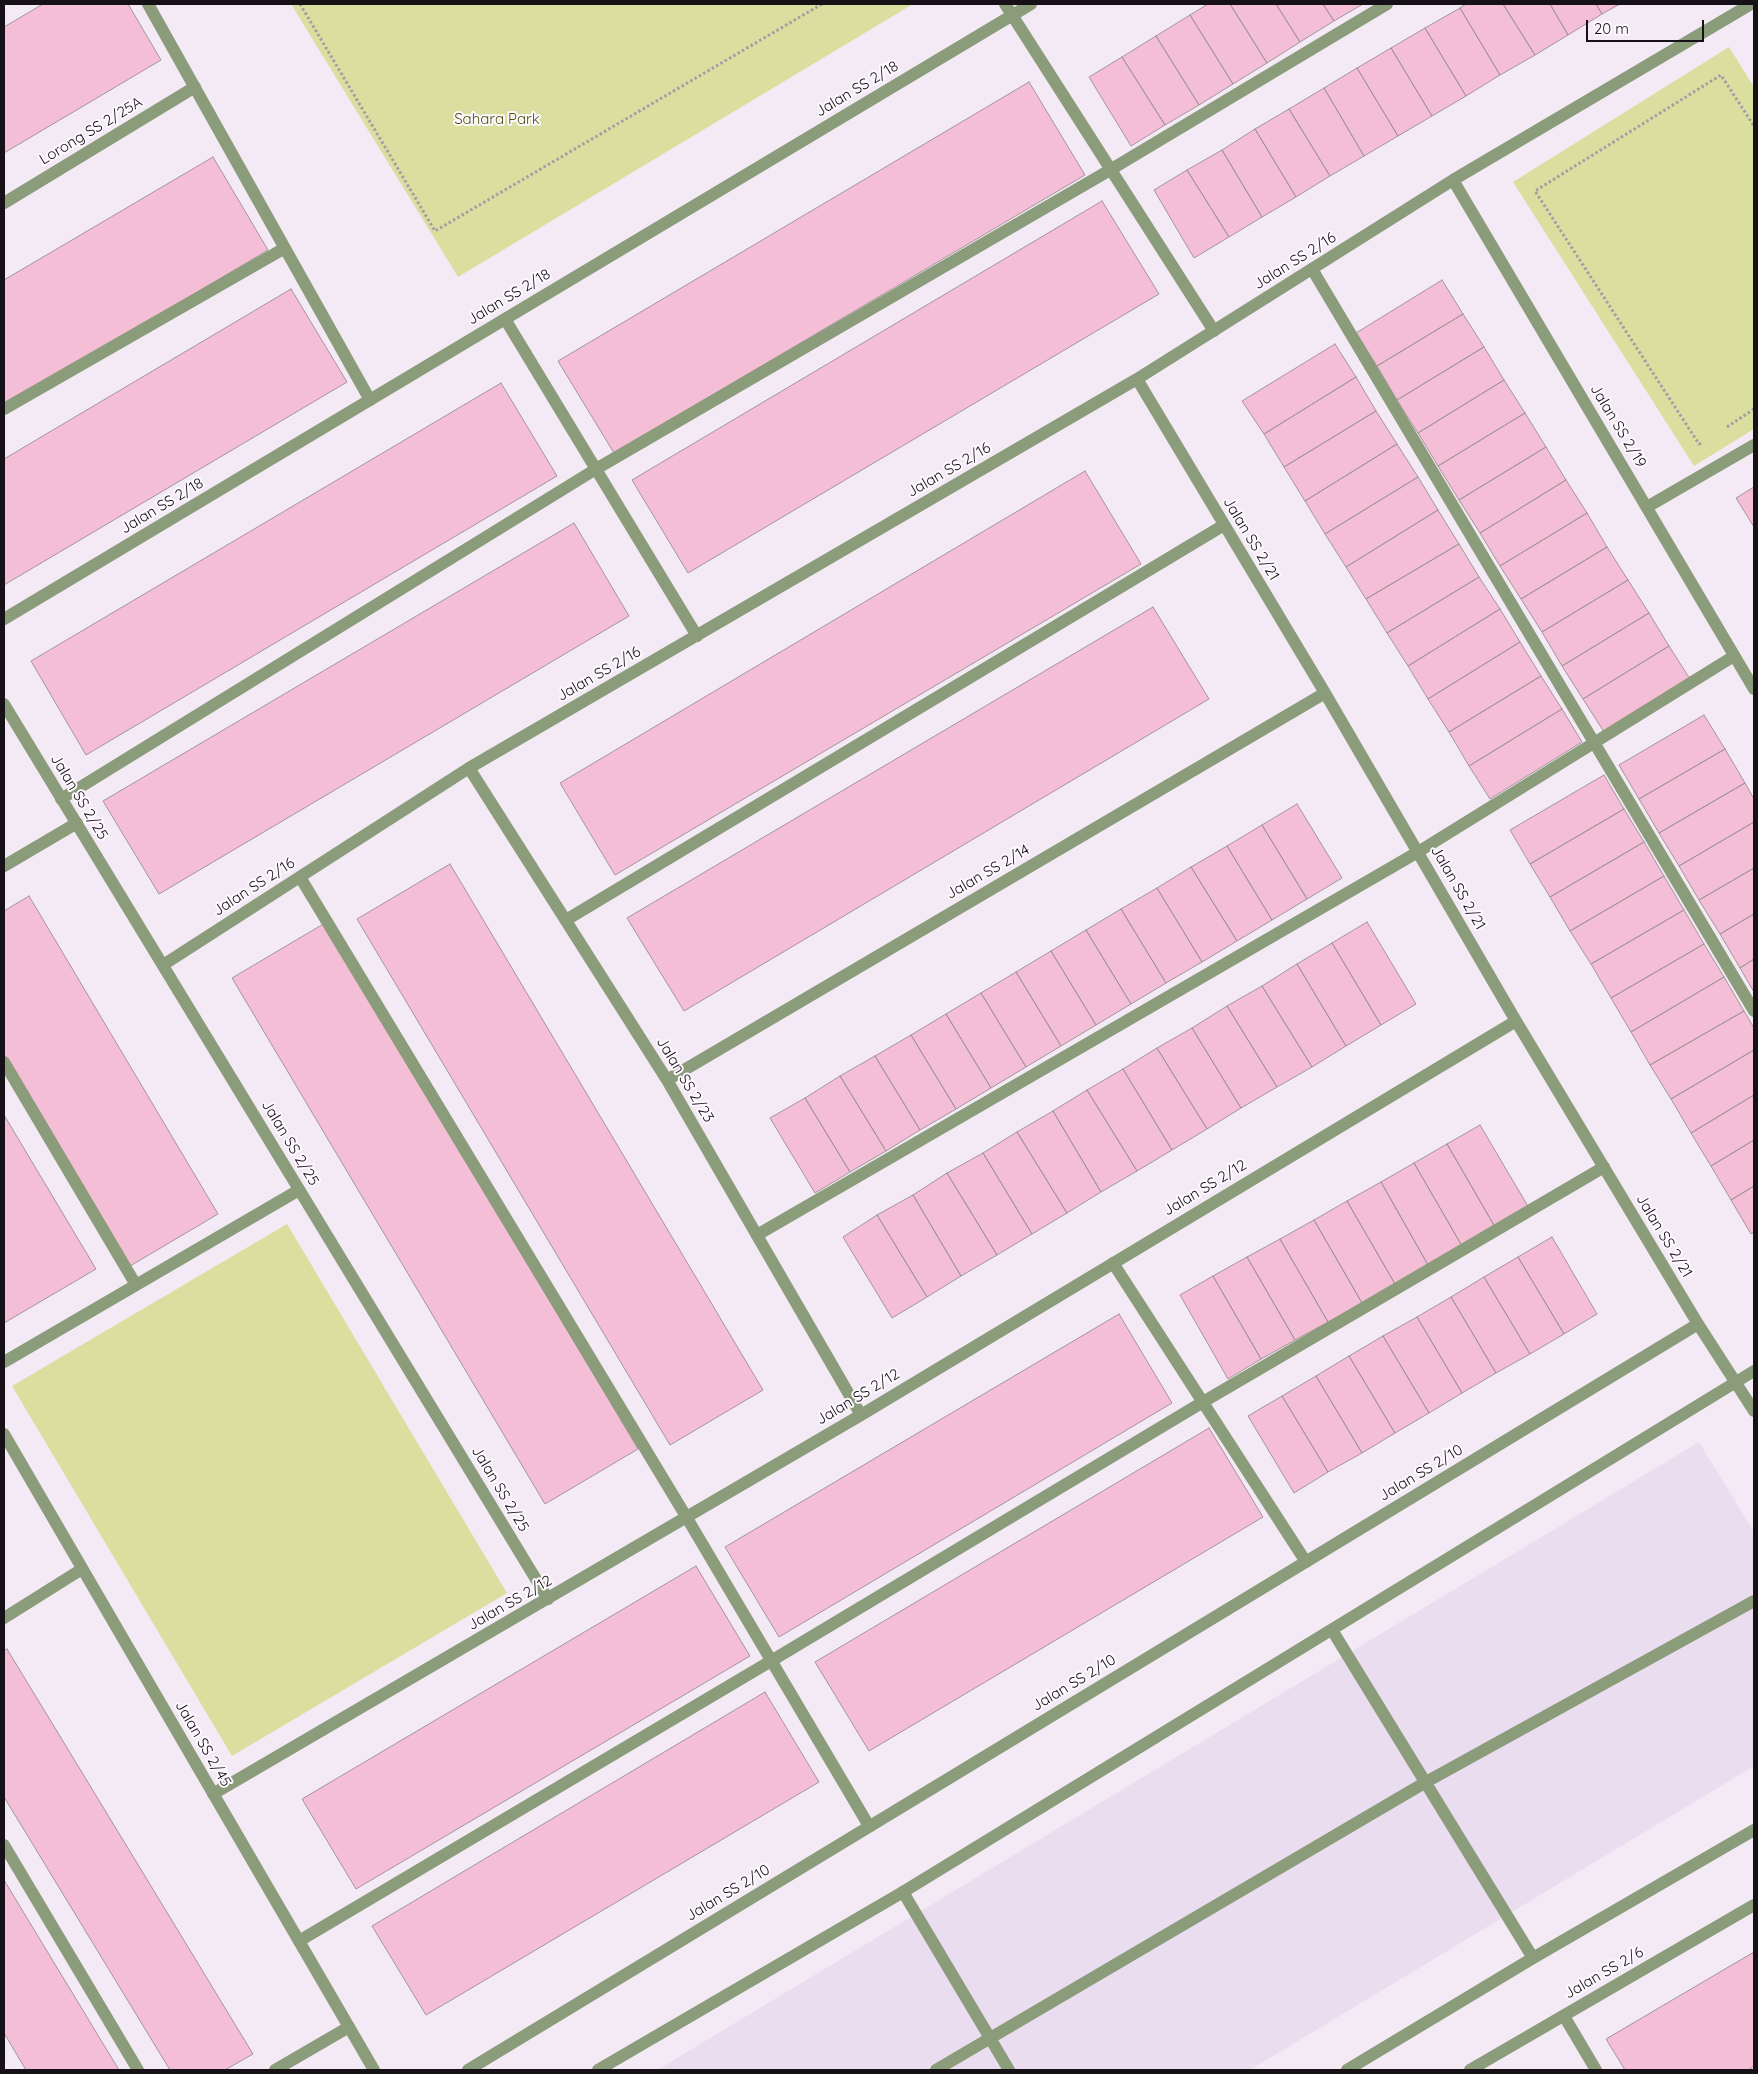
<!DOCTYPE html>
<style>
body{margin:0}
#map{position:relative;width:1758px;height:2074px;overflow:hidden;background:#f3eaf6;font-family:Quicksand,sans-serif}
canvas{display:block}
.frame{position:absolute;inset:0;border:5px solid #151116;pointer-events:none}
.scale{position:absolute;left:1586px;top:20px;width:118px;height:22px;box-sizing:border-box;border:2px solid #151116;border-top:0;padding-left:6px;font-size:15px;line-height:18px;white-space:nowrap;color:#151116;-webkit-text-stroke:4px #fdf9fe;paint-order:stroke}
</style>
<div id="map">
<canvas width="1758" height="2074"></canvas>
<div class="frame"></div>
<div class="scale">20 m</div>
</div>
<script>
const g = document.querySelector('canvas').getContext('2d');
g.lineJoin = 'round';
function fill(path, color) { g.fillStyle = color; g.fill(path, 'evenodd'); }
const toPath = rows => new Path2D(rows.map(r => 'M' + r).join(''));
function trace(path, color, width, dash) { g.strokeStyle = color; g.lineWidth = width; g.lineCap = dash ? 'butt' : 'round'; g.setLineDash(dash || []); g.stroke(path); }
function drawText(font, color, halo, rows, align = 'center') {
  g.font = font + ' Quicksand,sans-serif'; g.lineWidth = 4; g.setLineDash([]); g.textBaseline = 'middle'; g.strokeStyle = halo; g.fillStyle = color; for (const [text, x, y, turn = 0] of rows) {
    g.save(); g.translate(x, y); g.rotate((+turn || 0) * Math.PI / 180); g.textAlign = isNaN(turn) ? turn : align; if (halo) g.strokeText(text, 0, 0); g.fillText(text, 0, 0); g.restore();
  }
}
const built = toPath([
 [1699,1442,1754,1532,1754,1766,1250,2070,657,2070]
]);
const green = toPath([
 [291,4,913,4,458,277],
 [1729,47,1754,87,1754,429,1694,466,1513,182],
 [287,1224,507,1593,232,1756,12,1386]
]);
const building = toPath([
 [43,4,128,4,161,60,4,153,4,27,43,4],
 [1208,4,1230,4,1267,63,1233,84,1190,15,1208,4],
 [1230,4,1276,4,1300,42,1267,63,1230,4],
 [1276,4,1323,4,1334,21,1300,42,1276,4],
 [1323,4,1363,4,1334,21,1323,4],
 [1466,4,1503,4,1535,55,1500,75,1460,8,1466,4],
 [1503,4,1550,4,1568,35,1535,55,1503,4],
 [1550,4,1596,4,1602,14,1568,35,1550,4],
 [1596,4,1620,4,1602,14,1596,4],
 [1460,8,1500,75,1466,96,1425,28,1460,8],
 [1190,15,1233,84,1199,105,1156,36,1190,15],
 [1425,28,1466,96,1432,116,1391,48,1425,28],
 [1156,36,1199,105,1165,125,1122,57,1156,36],
 [1391,48,1432,116,1398,136,1357,68,1391,48],
 [1122,57,1165,125,1131,146,1089,77,1122,57],
 [1357,68,1398,136,1364,156,1324,88,1357,68],
 [1029,82,1085,175,614,453,558,361,1029,82],
 [1324,88,1364,156,1330,176,1289,109,1324,88],
 [1289,109,1330,176,1296,197,1255,129,1289,109],
 [1255,129,1296,197,1262,217,1222,150,1255,129],
 [1222,150,1262,217,1229,237,1187,170,1222,150],
 [213,157,268,250,4,407,4,280,213,157],
 [1187,170,1229,237,1194,258,1154,190,1187,170],
 [1102,201,1159,294,688,573,632,480,1102,201],
 [1442,280,1463,314,1377,366,1356,333,1442,280],
 [291,289,347,382,4,585,4,459,291,289],
 [1463,314,1484,347,1397,400,1377,366,1463,314],
 [1335,344,1356,377,1264,434,1242,401,1335,344],
 [1484,347,1504,380,1418,433,1397,400,1484,347],
 [1356,377,1376,411,1284,467,1264,434,1356,377],
 [1504,380,1525,413,1438,466,1418,433,1504,380],
 [501,383,557,476,86,755,31,661,501,383],
 [1376,411,1397,444,1305,501,1284,467,1376,411],
 [1525,413,1546,447,1459,500,1438,466,1525,413],
 [1397,444,1418,477,1325,534,1305,501,1397,444],
 [1546,447,1566,480,1480,533,1459,500,1546,447],
 [1085,471,1141,564,615,875,560,783,1085,471],
 [1418,477,1438,510,1346,567,1325,534,1418,477],
 [1566,480,1587,513,1500,566,1480,533,1566,480],
 [1754,487,1754,527,1736,498,1754,487],
 [1438,510,1459,544,1366,599,1346,567,1438,510],
 [1587,513,1607,547,1521,599,1500,566,1587,513],
 [574,523,629,616,159,894,103,801,574,523],
 [1459,544,1479,577,1387,633,1366,599,1459,544],
 [1607,547,1628,580,1542,632,1521,599,1607,547],
 [1479,577,1500,609,1408,666,1387,633,1479,577],
 [1628,580,1649,613,1562,666,1542,632,1628,580],
 [1153,607,1209,699,684,1011,627,918,1153,607],
 [1500,609,1520,642,1428,699,1408,666,1500,609],
 [1649,613,1669,646,1583,699,1562,666,1649,613],
 [1520,642,1541,676,1449,732,1428,699,1520,642],
 [1669,646,1690,679,1604,732,1583,699,1669,646],
 [1541,676,1562,709,1469,766,1449,732,1541,676],
 [1562,709,1582,742,1490,799,1469,766,1562,709],
 [1704,715,1725,749,1639,799,1619,765,1704,715],
 [1725,749,1745,783,1659,833,1639,799,1725,749],
 [1604,775,1624,809,1530,864,1510,830,1604,775],
 [1745,783,1754,799,1754,822,1679,866,1659,833,1745,783],
 [1297,804,1342,878,1307,899,1262,825,1297,804],
 [1624,809,1644,842,1550,897,1530,864,1624,809],
 [1754,822,1754,868,1699,900,1679,866,1754,822],
 [1262,825,1307,899,1272,920,1227,846,1262,825],
 [1644,842,1664,876,1570,931,1550,897,1644,842],
 [1227,846,1272,920,1237,941,1191,867,1227,846],
 [450,864,763,1390,670,1445,357,919,450,864],
 [1191,867,1237,941,1202,962,1157,888,1191,867],
 [1754,868,1754,914,1720,934,1699,900,1754,868],
 [1664,876,1684,910,1591,964,1570,931,1664,876],
 [1157,888,1202,962,1166,983,1121,909,1157,888],
 [29,896,218,1214,125,1269,4,1065,4,911,29,896],
 [1121,909,1166,983,1131,1004,1086,930,1121,909],
 [1684,910,1704,944,1611,998,1591,964,1684,910],
 [1754,914,1754,959,1740,968,1720,934,1754,914],
 [1367,922,1416,1004,1381,1025,1332,943,1367,922],
 [325,923,638,1449,545,1504,232,978,325,923],
 [1086,930,1131,1004,1096,1025,1051,951,1086,930],
 [1332,943,1381,1025,1346,1046,1297,964,1332,943],
 [1704,944,1724,977,1631,1032,1611,998,1704,944],
 [1051,951,1096,1025,1061,1046,1016,972,1051,951],
 [1754,959,1754,992,1740,968,1754,959],
 [1297,964,1346,1046,1312,1067,1262,986,1297,964],
 [1016,972,1061,1046,1026,1067,981,993,1016,972],
 [1724,977,1744,1011,1650,1065,1631,1032,1724,977],
 [1262,986,1312,1067,1277,1087,1227,1006,1262,986],
 [981,993,1026,1067,991,1088,946,1014,981,993],
 [1227,1006,1277,1087,1241,1108,1192,1028,1227,1006],
 [1744,1011,1754,1028,1754,1050,1671,1099,1650,1065,1744,1011],
 [946,1014,991,1088,956,1109,911,1035,946,1014],
 [1192,1028,1241,1108,1207,1129,1157,1048,1192,1028],
 [911,1035,956,1109,920,1130,875,1056,911,1035],
 [1157,1048,1207,1129,1172,1150,1123,1069,1157,1048],
 [1754,1050,1754,1095,1691,1133,1671,1099,1754,1050],
 [875,1056,920,1130,886,1151,840,1076,875,1056],
 [1123,1069,1172,1150,1137,1171,1087,1090,1123,1069],
 [840,1076,886,1151,850,1172,805,1098,840,1076],
 [1087,1090,1137,1171,1101,1192,1053,1111,1087,1090],
 [1754,1095,1754,1140,1711,1166,1691,1133,1754,1095],
 [805,1098,850,1172,815,1193,770,1118,805,1098],
 [1053,1111,1101,1192,1067,1213,1017,1132,1053,1111],
 [4,1115,96,1269,4,1323,4,1115],
 [1480,1125,1529,1208,1495,1227,1447,1144,1480,1125],
 [1017,1132,1067,1213,1032,1234,983,1153,1017,1132],
 [1754,1140,1754,1186,1731,1200,1711,1166,1754,1140],
 [1447,1144,1495,1227,1462,1246,1414,1163,1447,1144],
 [983,1153,1032,1234,997,1255,947,1173,983,1153],
 [1414,1163,1462,1246,1428,1265,1381,1182,1414,1163],
 [947,1173,997,1255,961,1276,913,1195,947,1173],
 [1381,1182,1428,1265,1395,1284,1347,1201,1381,1182],
 [1754,1186,1754,1232,1751,1234,1731,1200,1754,1186],
 [913,1195,961,1276,927,1297,877,1215,913,1195],
 [1347,1201,1395,1284,1362,1303,1314,1220,1347,1201],
 [877,1215,927,1297,892,1318,843,1237,877,1215],
 [1314,1220,1362,1303,1328,1322,1280,1239,1314,1220],
 [1552,1237,1597,1314,1564,1334,1518,1257,1552,1237],
 [1280,1239,1328,1322,1295,1340,1247,1257,1280,1239],
 [1247,1257,1295,1340,1261,1359,1213,1276,1247,1257],
 [1518,1257,1564,1334,1530,1354,1484,1277,1518,1257],
 [1213,1276,1261,1359,1228,1379,1180,1295,1213,1276],
 [1484,1277,1530,1354,1496,1373,1451,1297,1484,1277],
 [1451,1297,1496,1373,1462,1393,1417,1317,1451,1297],
 [1119,1314,1172,1403,779,1637,725,1547,1119,1314],
 [1417,1317,1462,1393,1429,1413,1383,1336,1417,1317],
 [1383,1336,1429,1413,1395,1433,1349,1356,1383,1336],
 [1349,1356,1395,1433,1362,1453,1316,1376,1349,1356],
 [1316,1376,1362,1453,1328,1472,1282,1396,1316,1376],
 [1282,1396,1328,1472,1294,1493,1248,1416,1282,1396],
 [1209,1428,1263,1517,869,1751,815,1662,1209,1428],
 [696,1566,750,1656,356,1889,302,1799,696,1566],
 [7,1649,253,2054,225,2070,170,2070,4,1797,4,1651,7,1649],
 [765,1692,819,1782,426,2015,372,1926,765,1692],
 [4,1880,119,2070,26,2070,4,2033,4,1880],
 [1754,1952,1754,2066,1748,2070,1625,2070,1606,2039,1754,1952]
]);
const path = toPath([
 [300,4,435,231,822,4],
 [1727,427,1754,409],
 [1701,443,1699,444,1535,191,1721,75,1754,126]
]);
const service = toPath([
 [148,4,370,400],
 [1005,4,1214,331],
 [1312,269,1754,1011],
 [505,319,697,636],
 [4,409,285,248],
 [1647,507,1754,445],
 [61,799,596,469,1110,170,1387,4],
 [4,866,77,823],
 [300,877,687,1518,869,1826],
 [566,920,1224,525],
 [4,1062,136,1285],
 [757,1235,1418,852,1734,656],
 [1113,1263,1306,1562],
 [4,1362,299,1190],
 [1736,1382,1754,1371],
 [4,1618,82,1569],
 [1332,1630,1533,1958],
 [4,1845,138,2070],
 [903,1892,1009,2070],
 [299,1941,771,1661,1203,1402,1604,1167],
 [1564,2016,1596,2070],
 [275,2070,349,2027],
 [936,2070,1426,1782,1754,1601],
 [1347,2070,1533,1958,1754,1830]
]);
const minor = toPath([
 [1453,180,1754,689],
 [4,203,195,87],
 [1137,379,1325,693,1516,1021,1698,1324,1754,1411],
 [4,619,1031,4],
 [4,704,548,1599],
 [469,768,667,1080,861,1415],
 [163,965,469,768,1137,379,1453,180,1751,4],
 [667,1080,1325,693],
 [4,1434,374,2070],
 [213,1794,861,1415,1516,1021],
 [468,2070,1698,1324],
 [598,2070,903,1892,1736,1382],
 [1470,2070,1754,1905]
]);
const streetNames = [
 ["Jalan SS 2/18",857,89,-31],
 ["Lorong SS 2/25A",91,131,-31],
 ["Jalan SS 2/16",1295,261,-32],
 ["Jalan SS 2/18",509,297,-31],
 ["Jalan SS 2/19",1618,426,59],
 ["Jalan SS 2/16",949,470,-30],
 ["Jalan SS 2/18",162,506,-31],
 ["Jalan SS 2/21",1251,539,59],
 ["Jalan SS 2/16",599,674,-30],
 ["Jalan SS 2/25",79,797,59],
 ["Jalan SS 2/14",988,872,-30],
 ["Jalan SS 2/16",254,887,-33],
 ["Jalan SS 2/21",1458,888,60],
 ["Jalan SS 2/23",685,1080,59],
 ["Jalan SS 2/25",290,1143,59],
 ["Jalan SS 2/12",1205,1188,-31],
 ["Jalan SS 2/21",1664,1236,59],
 ["Jalan SS 2/12",858,1397,-31],
 ["Jalan SS 2/10",1421,1473,-31],
 ["Jalan SS 2/25",500,1489,59],
 ["Jalan SS 2/12",510,1603,-30],
 ["Jalan SS 2/10",1074,1683,-31],
 ["Jalan SS 2/45",203,1744,60],
 ["Jalan SS 2/10",728,1893,-31],
 ["Jalan SS 2/6",1604,1973,-30]
];
const parkNames = [
 ["Sahara Park",497,119]
];
fill(built, '#ebddf0');
fill(green, '#dadf9f');
fill(building, '#f4bed6');
trace(building, '#a3949a', 1);
trace(path, '#a49da7', 3, [2.5, 2.5]);
trace(service, '#8b9c7a', 12);
trace(minor, '#8b9c7a', 12);
drawText('15px', '#151116', '#fdf9fe', streetNames);
drawText('15px', '#4e5009', '#fdf9fe', parkNames);
</script>
